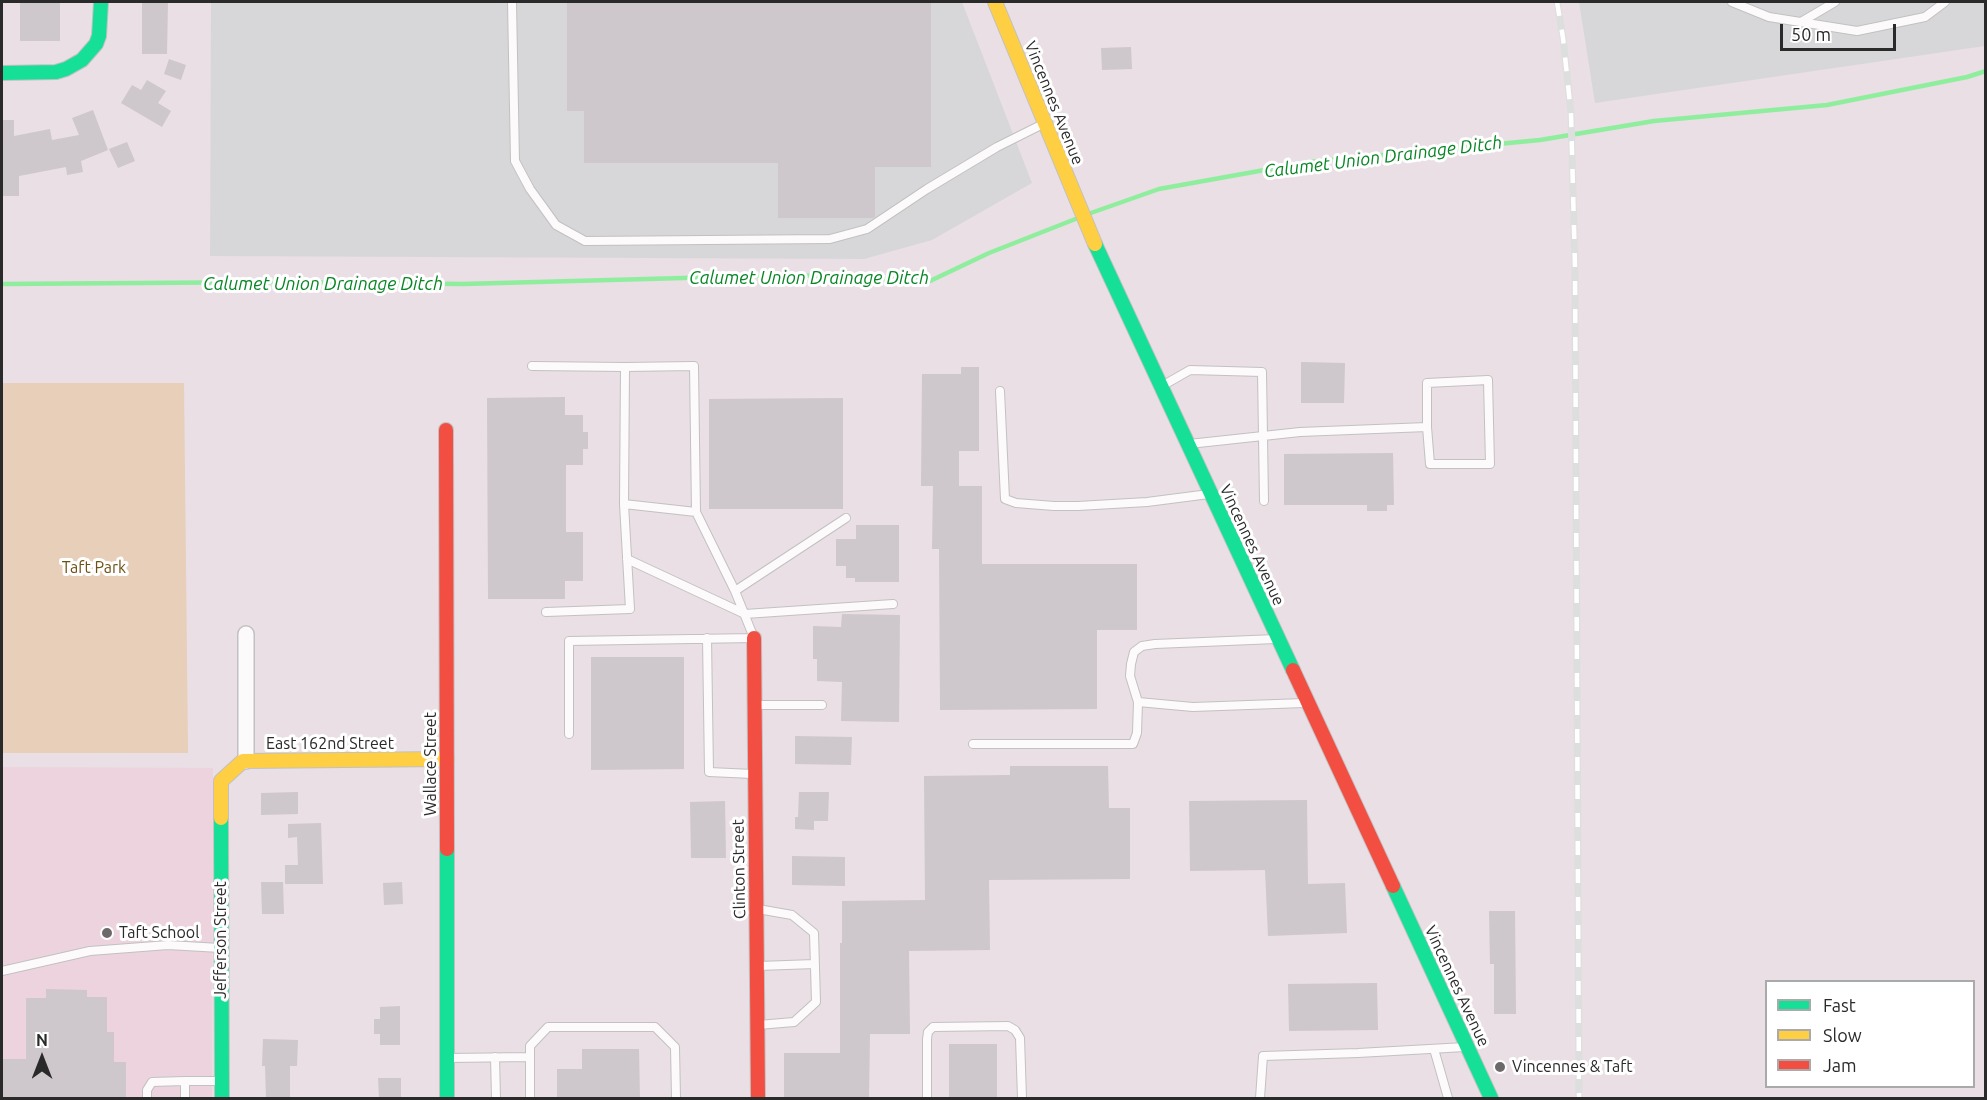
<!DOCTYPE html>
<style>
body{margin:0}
#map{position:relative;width:1987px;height:1100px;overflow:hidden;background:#e9dfe4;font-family:Ubuntu,sans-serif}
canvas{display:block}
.frame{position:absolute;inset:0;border:3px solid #2a2a2a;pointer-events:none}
.legend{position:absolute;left:1765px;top:980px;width:210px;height:108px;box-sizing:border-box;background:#fff;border:2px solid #aaa;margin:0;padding:8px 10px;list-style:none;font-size:18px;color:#2a2a2a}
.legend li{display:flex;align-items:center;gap:12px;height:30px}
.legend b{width:30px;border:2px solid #aaa}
.north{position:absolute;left:12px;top:1028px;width:60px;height:60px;-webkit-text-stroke:4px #fff;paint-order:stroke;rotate:0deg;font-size:16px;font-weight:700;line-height:24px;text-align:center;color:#2a2a2a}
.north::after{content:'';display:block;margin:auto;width:21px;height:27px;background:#2a2a2a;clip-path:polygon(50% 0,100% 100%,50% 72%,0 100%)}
.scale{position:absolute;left:1780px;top:24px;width:116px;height:27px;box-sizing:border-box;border:3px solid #2a2a2a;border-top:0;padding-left:8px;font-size:18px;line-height:21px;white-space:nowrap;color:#2a2a2a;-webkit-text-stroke:4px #fff;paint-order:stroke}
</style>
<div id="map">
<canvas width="1987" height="1100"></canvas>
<div class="frame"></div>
<ul class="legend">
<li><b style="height:8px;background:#16e098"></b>Fast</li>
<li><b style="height:8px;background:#ffcf43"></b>Slow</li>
<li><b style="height:8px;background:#f24e42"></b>Jam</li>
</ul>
<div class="north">N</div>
<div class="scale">50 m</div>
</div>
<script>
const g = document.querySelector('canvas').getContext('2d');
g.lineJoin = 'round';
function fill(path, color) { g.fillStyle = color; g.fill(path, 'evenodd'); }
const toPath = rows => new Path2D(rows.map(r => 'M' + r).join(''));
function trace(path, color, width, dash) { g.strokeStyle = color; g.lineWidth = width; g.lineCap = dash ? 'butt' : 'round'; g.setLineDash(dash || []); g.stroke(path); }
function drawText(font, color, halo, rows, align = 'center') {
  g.font = font + ' Ubuntu,sans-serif'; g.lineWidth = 6; g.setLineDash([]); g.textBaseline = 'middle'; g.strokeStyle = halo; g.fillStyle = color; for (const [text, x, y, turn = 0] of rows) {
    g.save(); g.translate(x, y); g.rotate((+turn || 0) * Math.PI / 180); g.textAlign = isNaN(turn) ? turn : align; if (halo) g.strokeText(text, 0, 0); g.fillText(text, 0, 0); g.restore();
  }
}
const industrial = toPath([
 [211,2,962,2,1032,183,932,240,864,259,210,256],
 [1579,2,1985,2,1985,46,1595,103]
]);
const education = toPath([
 [2,767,213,768,212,1098,2,1098]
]);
const green = toPath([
 [2,383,184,383,188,753,2,753]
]);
const stream = toPath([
 [1088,214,1159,189,1309,162,1540,140,1654,121,1827,105,1967,77,1986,71],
 [2,284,279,282,463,284,793,275,930,281,989,253,1078,218]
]);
const building = toPath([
 [20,2,60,2,60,41,20,41],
 [142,2,168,2,167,54,142,54],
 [567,2,931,2,931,167,875,167,875,217,872,218,778,218,778,163,584,163,584,111,567,111],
 [1131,47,1132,69,1102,70,1101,48],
 [169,59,186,65,181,80,164,74],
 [147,80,166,91,158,103,171,111,162,127,121,103,132,85,141,90],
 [93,110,108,150,81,161,83,172,67,175,66,167,19,176,19,196,2,196,2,120,14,120,14,136,50,129,52,140,79,135,72,118],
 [127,142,135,161,118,168,109,149],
 [1301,362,1345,363,1344,403,1301,403],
 [961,367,979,367,979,451,959,451,959,486,982,486,982,564,1137,564,1137,630,1097,630,1097,709,940,710,939,549,932,549,933,486,921,486,922,374,961,374],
 [565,397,565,415,583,415,583,432,588,432,588,449,583,449,583,465,566,465,566,532,583,532,583,581,565,581,565,599,488,599,487,398],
 [843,398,843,509,709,509,709,399],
 [1393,453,1394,505,1387,505,1387,511,1367,511,1367,505,1284,505,1284,454],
 [856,525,899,525,899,582,855,582,855,578,846,578,846,566,836,566,836,539,856,539],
 [842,614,900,615,899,722,841,721,842,682,817,681,817,659,813,659,813,626,841,627],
 [591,657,684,657,684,769,591,770],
 [795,736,852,737,851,765,795,764],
 [1010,766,1108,766,1109,808,1130,808,1130,879,989,880,990,950,909,951,910,1034,870,1034,869,1098,784,1098,784,1053,840,1053,840,943,842,943,842,901,925,900,924,776,1010,775],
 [298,792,298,814,261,815,261,793],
 [799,792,829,792,828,821,814,821,814,830,795,829,795,817,798,817],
 [1307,800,1308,884,1345,883,1347,933,1268,936,1265,870,1190,871,1189,801],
 [725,801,726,858,691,858,690,802],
 [321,823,323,884,285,884,285,865,298,865,297,837,288,838,288,824],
 [792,856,845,857,845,886,792,885],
 [261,882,283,882,284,914,262,914],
 [402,882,403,904,384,905,383,883],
 [1489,911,1515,911,1516,1014,1494,1014,1494,964,1490,964],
 [1377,983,1378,1030,1289,1031,1288,984],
 [46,989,87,990,87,997,107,997,107,1032,114,1032,114,1062,126,1062,126,1098,2,1098,2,1059,26,1059,26,998,46,998],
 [400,1006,400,1045,380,1045,380,1034,374,1034,374,1019,380,1019,380,1007],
 [263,1039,298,1040,297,1066,290,1066,290,1098,266,1098,265,1066,262,1066],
 [949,1044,997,1044,997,1098,949,1098],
 [582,1049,639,1049,640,1098,557,1098,557,1069,582,1069],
 [378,1078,401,1078,401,1098,379,1098]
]);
const lane = toPath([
 [512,2,515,161,530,189,556,225,585,241,830,239,867,229,927,189,997,147,1043,124],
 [1732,2,1769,17,1857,31,1925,17,1945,2],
 [1801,22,1835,2],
 [532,366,625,367,624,504,630,609,546,612],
 [625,367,694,366,696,512],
 [1162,386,1190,370,1262,372,1264,501],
 [1000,391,1005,499,1016,503,1054,506,1078,506,1147,502,1209,494],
 [1189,444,1300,432,1427,427,1427,383,1488,380,1490,464,1430,464,1427,427],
 [627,559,745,614,893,604],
 [735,591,846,518],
 [707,638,709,772,753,774],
 [1276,639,1155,644,1142,646,1134,652,1131,664,1130,676,1138,702,1193,707,1304,703],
 [756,705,822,705],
 [569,734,569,641,754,638,735,591,696,512,624,504],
 [973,744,1133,744,1137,733,1138,702],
 [758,966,815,964],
 [2,971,90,951,168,945,220,948],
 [758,1025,794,1022,816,1002,814,933,792,915,758,909],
 [1434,1049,1448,1098],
 [495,1057,496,1098],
 [448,1058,530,1057],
 [147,1098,147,1090,152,1082,185,1081],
 [185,1098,185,1081,221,1081],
 [530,1098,530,1046,548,1027,655,1027,675,1047,676,1098],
 [927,1098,927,1039,928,1032,933,1027,1008,1026,1015,1030,1020,1038,1022,1098],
 [1260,1098,1263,1056,1358,1053,1465,1047]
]);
const street = toPath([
 [246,761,246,634]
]);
const fast = toPath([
 [2,73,56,72,66,69,82,60,96,44,99,36,101,2],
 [1095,244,1293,670],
 [221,818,222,1098],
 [447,849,447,1098],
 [1393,886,1491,1098]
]);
const slow = toPath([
 [995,2,1095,244],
 [221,818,221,781,243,761,447,759]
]);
const jam = toPath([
 [446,430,447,849],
 [754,638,758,1098],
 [1293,670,1393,886]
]);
const rail = toPath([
 [1557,2,1563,38,1571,113,1575,267,1579,1098]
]);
const markers = [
 [107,933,6,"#6d696b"],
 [1500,1067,6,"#6d696b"]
];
const streetNames = [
 ["Vincennes Avenue",1054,103,68],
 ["Vincennes Avenue",1252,545,65],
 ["East 162nd Street",330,744],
 ["Wallace Street",431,764,-90],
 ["Clinton Street",739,869,-91],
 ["Jefferson Street",221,940,-90],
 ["Vincennes Avenue",1457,986,65]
];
const parkNames = [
 ["Taft Park",94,568]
];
const poiNames = [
 ["Taft School",119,933],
 ["Vincennes & Taft",1512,1067]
];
const waterNames = [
 ["Calumet Union Drainage Ditch",1383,157,-7],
 ["Calumet Union Drainage Ditch",809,278],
 ["Calumet Union Drainage Ditch",323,284]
];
fill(industrial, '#d7d7da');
fill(education, '#edd3de');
fill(green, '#e8cfb9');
trace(stream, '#8fee9d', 4.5);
fill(building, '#cec7cb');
trace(lane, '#c2c1c2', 10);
trace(street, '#c2c1c2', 18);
trace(fast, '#c2c1c2', 16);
trace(slow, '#c2c1c2', 16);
trace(jam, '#c2c1c2', 16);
trace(lane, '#fcfafb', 8);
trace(street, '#fcfafb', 15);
trace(fast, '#16e098', 14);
trace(slow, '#ffcf43', 14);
trace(jam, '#f24e42', 14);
trace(rail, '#dddfdf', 7);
trace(rail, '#fff', 4.5, [14]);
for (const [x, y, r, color] of markers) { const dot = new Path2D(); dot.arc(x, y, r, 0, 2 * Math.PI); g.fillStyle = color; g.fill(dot); trace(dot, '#fff', 2); }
drawText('16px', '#2a2a2a', '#fff', streetNames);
drawText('16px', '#6c5116', '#fff', parkNames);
drawText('16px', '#2a2a2a', '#fff', poiNames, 'left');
drawText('italic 18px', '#088626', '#fff', waterNames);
</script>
